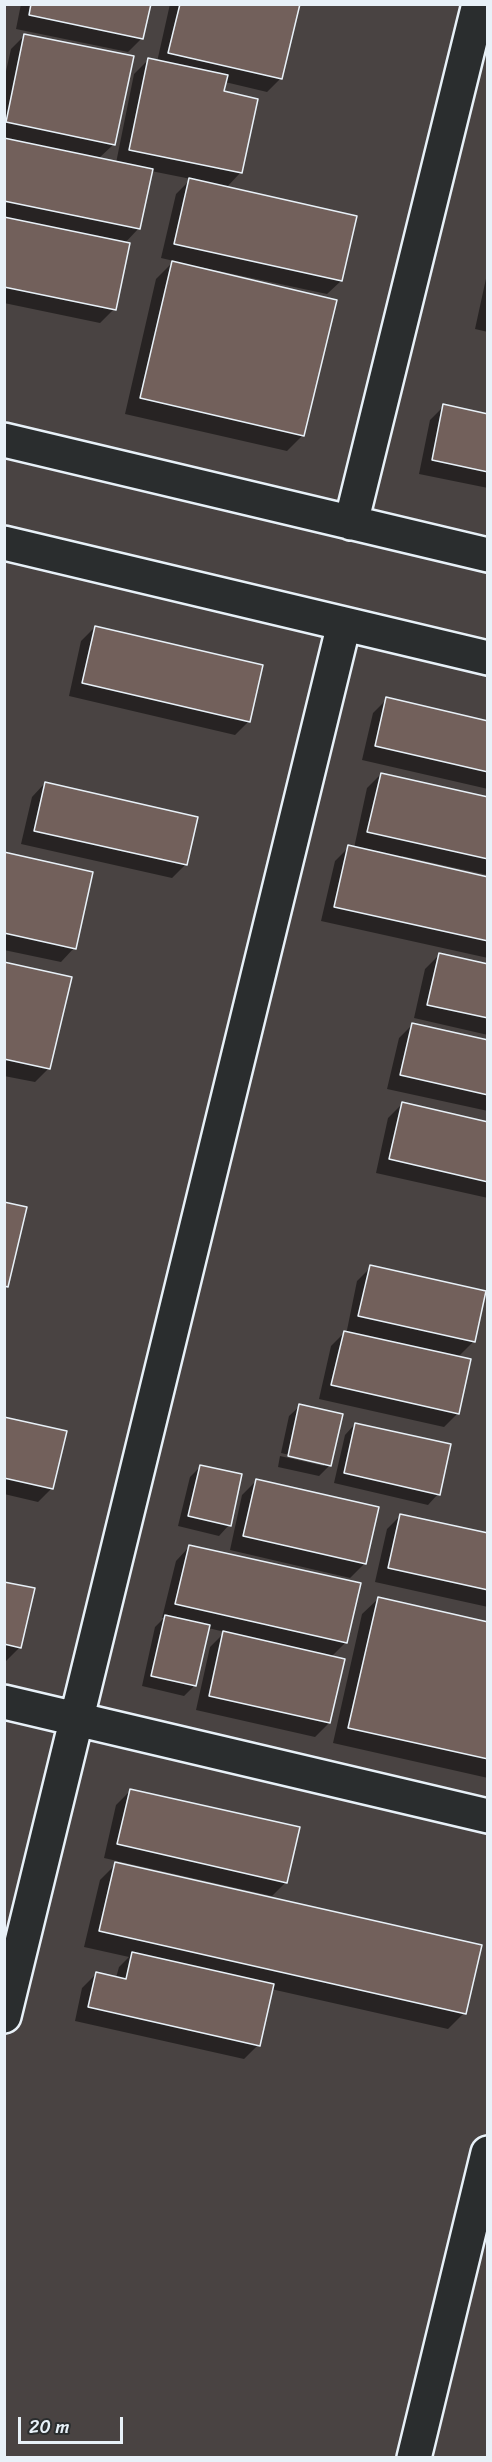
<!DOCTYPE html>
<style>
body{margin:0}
#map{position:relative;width:492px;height:2462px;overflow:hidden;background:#383737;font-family:Sriracha,sans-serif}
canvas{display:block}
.frame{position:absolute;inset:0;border:6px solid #e8f1f8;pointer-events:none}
.scale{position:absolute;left:18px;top:2417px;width:105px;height:27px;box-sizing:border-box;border:3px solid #e8f1f8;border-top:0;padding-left:8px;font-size:18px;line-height:21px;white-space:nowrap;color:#e8f1f8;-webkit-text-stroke:4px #2a2d2e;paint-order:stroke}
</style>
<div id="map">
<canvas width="492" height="2462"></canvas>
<div class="frame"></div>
<div class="scale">20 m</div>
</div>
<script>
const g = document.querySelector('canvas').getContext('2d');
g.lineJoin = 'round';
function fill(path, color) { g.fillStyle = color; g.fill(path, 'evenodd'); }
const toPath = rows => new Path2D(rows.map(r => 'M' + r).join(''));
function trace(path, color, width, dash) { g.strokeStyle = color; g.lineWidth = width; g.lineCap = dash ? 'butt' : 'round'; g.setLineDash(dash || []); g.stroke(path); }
const built = toPath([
 [5,5,487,5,487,2457,5,2457]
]);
const shadow = toPath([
 [21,4,149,4,142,38,128,52,16,29],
 [170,4,298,4,281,78,267,92,225,82,222,93,241,172,226,188,341,281,327,294,200,267,200,269,303,435,287,451,125,414,156,279,174,261,161,258,176,194,191,179,151,171,139,228,124,244,114,309,100,323,4,303,4,80,11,49,25,35,114,144,98,159,116,163,134,74,148,60,157,62],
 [487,274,488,274,488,332,475,329],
 [444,406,488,415,488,488,419,474,430,420],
 [95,627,249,721,235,735,69,696,81,641],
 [387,699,488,722,488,789,362,760,373,713],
 [381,774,488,798,488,875,402,856,402,859,488,879,488,958,321,921,335,861,349,847,354,848,367,788],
 [45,783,186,864,172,878,21,844,32,797],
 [4,854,74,948,61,962,4,950],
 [439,955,488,966,488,1035,414,1018,425,969],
 [4,963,49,1068,35,1082,4,1076],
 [413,1024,488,1041,488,1111,387,1089,399,1038],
 [402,1104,488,1123,488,1198,376,1173,388,1118],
 [371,1267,474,1341,457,1358,458,1413,444,1427,319,1399,331,1346,347,1330,357,1281],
 [300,1406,330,1465,319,1476,278,1467,280,1456,324,1466,324,1463,281,1453,289,1416],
 [4,1418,52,1488,38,1502,4,1494],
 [355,1424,438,1494,428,1505,334,1483,345,1435],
 [200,1467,229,1525,219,1536,178,1526,190,1477],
 [256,1481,377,1508,364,1564,350,1578,230,1550,242,1495],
 [401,1515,488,1535,488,1607,375,1582,387,1529],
 [189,1547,346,1642,331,1657,329,1723,315,1737,196,1710,210,1647,225,1632,208,1628,195,1685,184,1696,142,1686,155,1627,164,1618,162,1618,176,1561],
 [4,1583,20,1647,6,1661,4,1661],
 [378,1599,488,1623,488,1778,333,1743,362,1614],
 [130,1791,286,1882,272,1896,104,1858,116,1805],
 [116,1864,464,2013,448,2029,271,1989,258,2045,244,2059,75,2021,82,1988,96,1974,116,1978,119,1967,129,1957,84,1947,100,1880]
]);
const building = toPath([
 [31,4,151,4,143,39,29,15,31,4],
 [180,4,300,4,282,79,168,53,180,4],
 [24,34,134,56,115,145,6,122,24,34],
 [148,58,228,75,224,91,258,99,242,173,129,150,148,58],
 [4,138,153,169,140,229,4,201,4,138],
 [189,178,357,216,342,281,174,244,189,178],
 [4,217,130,243,116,310,4,287,4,217],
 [172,261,337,300,304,436,140,398,172,261],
 [443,404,488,414,488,472,432,460,443,404],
 [95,626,263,665,250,722,82,683,95,626],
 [386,697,488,721,488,772,375,746,386,697],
 [381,773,488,797,488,859,367,832,381,773],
 [45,782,198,817,187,865,34,831,45,782],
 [348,845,488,877,488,941,334,907,348,845],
 [4,852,93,872,76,949,4,933,4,852],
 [439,953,488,964,488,1018,427,1005,439,953],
 [4,962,72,977,50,1069,4,1059,4,962],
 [412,1023,488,1040,488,1095,400,1075,412,1023],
 [402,1102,488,1122,488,1182,389,1159,402,1102],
 [4,1202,27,1207,8,1287,4,1286,4,1202],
 [370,1265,486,1291,475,1342,358,1316,370,1265],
 [344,1331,471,1359,459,1414,331,1385,344,1331],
 [299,1404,343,1414,331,1466,288,1456,299,1404],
 [4,1417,67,1431,53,1489,4,1478,4,1417],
 [355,1423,451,1444,440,1495,344,1473,355,1423],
 [200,1465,242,1474,231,1526,188,1516,200,1465],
 [256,1479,379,1507,366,1564,243,1536,256,1479],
 [400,1514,488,1533,488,1590,388,1568,400,1514],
 [189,1545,361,1583,347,1643,175,1604,189,1545],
 [4,1582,35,1588,21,1648,4,1644,4,1582],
 [378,1597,488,1622,488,1759,348,1728,378,1597],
 [165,1615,210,1625,196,1686,151,1676,165,1615],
 [223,1631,345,1659,330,1723,209,1696,223,1631],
 [130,1789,300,1827,287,1883,117,1844,130,1789],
 [115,1862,482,1945,466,2014,99,1931,115,1862],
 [132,1952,274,1984,260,2046,88,2007,96,1972,126,1979,132,1952]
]);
const minor = toPath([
 [4,440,488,555],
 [351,523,479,4],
 [4,543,488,658],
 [4,1702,488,1816],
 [4,2016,344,624],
 [414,2458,488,2153]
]);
fill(built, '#494342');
fill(shadow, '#0007');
fill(building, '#72605b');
trace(building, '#e8f1f8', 1.5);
trace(minor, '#e8f1f8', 38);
trace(minor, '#2a2d2e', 33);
</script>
